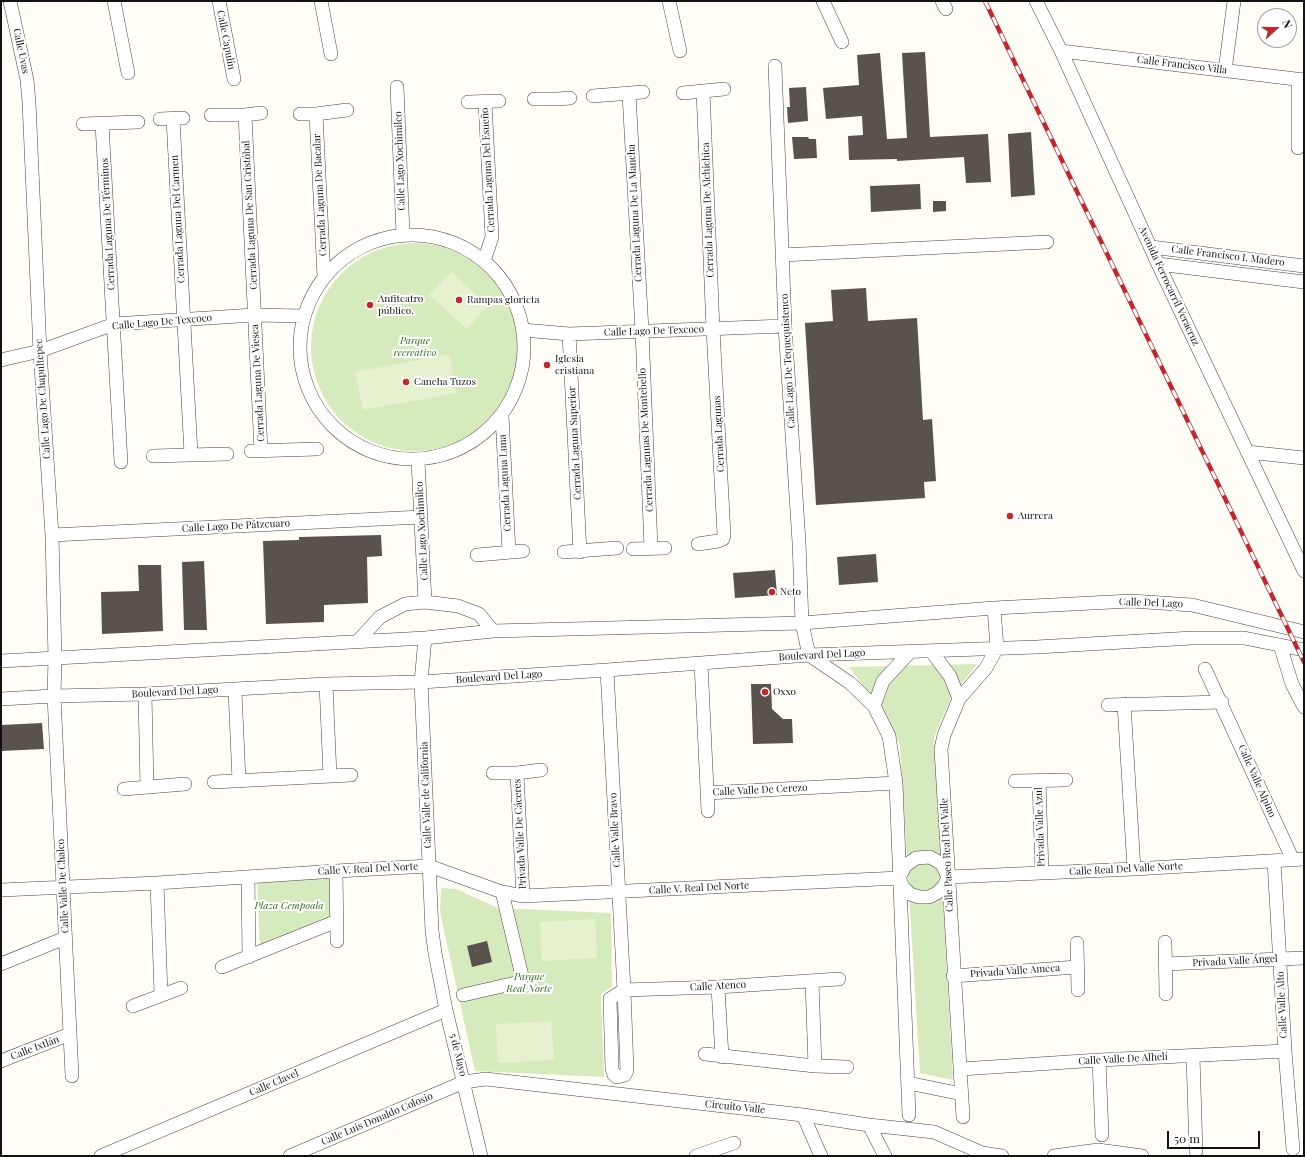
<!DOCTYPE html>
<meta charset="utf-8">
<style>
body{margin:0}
#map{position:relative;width:1305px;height:1157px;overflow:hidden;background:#fffdf5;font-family:"Playfair Display",serif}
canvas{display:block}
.frame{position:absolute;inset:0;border:2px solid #111;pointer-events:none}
.north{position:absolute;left:1257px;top:8px;width:40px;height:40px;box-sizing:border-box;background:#fff;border:1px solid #a0a0a0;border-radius:50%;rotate:69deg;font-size:11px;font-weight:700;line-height:16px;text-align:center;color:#111}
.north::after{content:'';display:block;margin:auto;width:14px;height:18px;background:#c4262e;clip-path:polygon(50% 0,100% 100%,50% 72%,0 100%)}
.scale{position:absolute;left:1167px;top:1131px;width:93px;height:18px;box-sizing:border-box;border:2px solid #111;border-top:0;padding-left:5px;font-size:12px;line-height:14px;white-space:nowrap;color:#111;-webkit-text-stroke:3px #fff;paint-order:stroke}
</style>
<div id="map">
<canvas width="1305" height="1157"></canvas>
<div class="frame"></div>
<div class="north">N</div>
<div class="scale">50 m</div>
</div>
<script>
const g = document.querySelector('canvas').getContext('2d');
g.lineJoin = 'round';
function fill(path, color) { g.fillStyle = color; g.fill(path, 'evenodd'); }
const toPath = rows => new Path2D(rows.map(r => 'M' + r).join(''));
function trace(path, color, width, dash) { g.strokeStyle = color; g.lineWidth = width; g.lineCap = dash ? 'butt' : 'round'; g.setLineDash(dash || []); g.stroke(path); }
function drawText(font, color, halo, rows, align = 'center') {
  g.font = font + ' "Playfair Display",serif'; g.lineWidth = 4; g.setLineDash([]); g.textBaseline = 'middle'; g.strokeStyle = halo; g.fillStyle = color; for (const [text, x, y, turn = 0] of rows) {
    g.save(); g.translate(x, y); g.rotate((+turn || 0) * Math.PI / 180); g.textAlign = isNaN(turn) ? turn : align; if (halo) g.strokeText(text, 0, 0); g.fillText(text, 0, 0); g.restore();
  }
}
const green = toPath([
 '311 347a104 104 0 1 1 208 0a104 104 0 1 1-208 0Z',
 [977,664,952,696,934,737,953,1080,920,1073,900,745,886,715,849,667],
 [332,874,333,919,260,950,257,879],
 [441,888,456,889,498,908,611,913,612,986,601,994,604,1077,475,1071,440,912]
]);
const pitch = toPath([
 [451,272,488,305,467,329,429,295],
 [449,354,456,393,363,410,355,372],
 [595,919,597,958,542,961,540,922],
 [551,1021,554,1060,498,1063,496,1024]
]);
const building = toPath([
 [925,52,930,137,988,134,991,182,966,183,964,157,897,161,897,159,849,160,848,136,863,135,862,116,826,119,823,88,859,85,857,55,880,53,887,139,907,138,902,53],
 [806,87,808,121,788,123,787,107,790,107,789,88],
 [1031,132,1035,195,1011,197,1008,134],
 [792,137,808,137,809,139,816,139,817,158,794,159],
 [920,184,921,209,871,212,870,186],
 [933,201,946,201,946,211,933,212],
 [866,288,868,321,917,318,923,420,932,419,936,481,924,482,925,498,816,505,805,323,833,321,831,290],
 [381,535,382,556,367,557,368,603,324,605,324,622,266,624,263,541,299,540,299,537],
 [876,554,878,582,839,585,837,557],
 [204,561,207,630,184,630,182,562],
 [138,565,161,565,163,631,102,634,101,592,139,591],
 [775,570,777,595,735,598,733,573],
 [751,684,771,684,772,709,783,719,792,719,793,743,753,744],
 [42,723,44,749,1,751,1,725],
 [487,941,492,962,472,967,467,946]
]);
const minor = toPath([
 [10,1,27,80,29,102,40,351,52,535,55,658,54,696,72,1076],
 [114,1,128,73],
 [219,1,234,79],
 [321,1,331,54],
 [669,1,680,51],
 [823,1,842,42],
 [942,1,946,9],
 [1036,1,1061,51,1158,264,1304,571],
 [1061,51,1304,80],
 [775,66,785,326,799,542,802,623,809,655,850,683,874,706,889,736,896,783,909,1115],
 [1225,71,1234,1],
 [397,87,403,235],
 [683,93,724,89],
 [629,94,642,331,651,548],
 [593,96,643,92],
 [534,99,558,99,570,98],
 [468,102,499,101],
 [300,114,316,114,347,110],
 [316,114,324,277],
 [211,115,245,115,261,113],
 [245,115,261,451],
 [160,119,183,118],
 [173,119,191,454],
 [83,124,138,122],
 [102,124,121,462],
 [1298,148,1298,80],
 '300 347a112 112 0 1 1 224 0a112 112 0 1 1-224 0Z',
 [1151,247,1304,266],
 [782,255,1047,242],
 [484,261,492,237,485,102],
 [1158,264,1304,282],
 [523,330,569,334,785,326],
 [569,334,580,552],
 [1,360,40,351,114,324,254,315,304,316],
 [502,415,509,552],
 [251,451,317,449],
 [1247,452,1304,458],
 [153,456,227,454],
 [418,460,425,602],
 [52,535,421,517],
 [698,544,718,541,723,539,724,535,713,329,703,91],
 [633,549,665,548],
 [564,552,617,548],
 [477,555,523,551],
 [425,638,421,682,432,931,435,953,446,1010,481,1156],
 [358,641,380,617,405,604,425,602,458,606,479,614,493,631],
 [1280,645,1292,684,1304,707],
 [931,651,950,676,959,699],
 [1,661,425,638,493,631,802,623,994,608,1131,601,1192,605,1304,632],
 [701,663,708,811],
 [1205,669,1293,860],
 [607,670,624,990,627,1070,625,1075,617,1077,614,1075,612,1069,610,999,624,990],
 [326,684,330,776],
 [235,690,239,781],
 [145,694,147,787],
 [1,699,54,696,145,694,326,684,421,682,607,670,809,655,1037,647,1192,638,1244,638,1304,650],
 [1124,704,1134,869],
 [1108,705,1222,702],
 [874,706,883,681,910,652],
 [493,773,517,773,541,770],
 [517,773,523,896],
 [1015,781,1066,780],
 [1039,781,1042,873],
 [214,782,351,775],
 [124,789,185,784],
 [707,793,896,783],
 [930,857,942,864,948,877,944,886,937,893,929,897,919,897,910,894,903,887,899,878,905,866,916,858,930,857],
 [1274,861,1285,1051,1293,1149],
 [336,871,337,941],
 [248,877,249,957],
 [948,877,1134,869,1304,859],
 [157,883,161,994],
 [1,890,157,883,336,871,429,866,502,892,523,896,899,878],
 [1165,942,1166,994],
 [1077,943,1078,990],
 [1,964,65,938],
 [1165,964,1304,958],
 [222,967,337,921],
 [953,976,1077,967],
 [812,981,815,1066],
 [718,987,722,1057],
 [624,990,718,987,839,979],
 [463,995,520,982,522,976,502,892],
 [133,1006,181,988],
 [705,1054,815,1066,847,1067],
 [1193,1056,1196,1151],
 [1099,1060,1102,1135],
 [1,1061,70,1034],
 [961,1069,1099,1060,1285,1051],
 [908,1083,962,1094],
 [803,1115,821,1156],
 [963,1117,941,749,944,735,959,699,986,668,997,648,994,608],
 [869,1125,885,1156],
 [101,1156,446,1010],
 [290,1156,464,1082,486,1079,803,1115,869,1125,934,1132,982,1153,1002,1156],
 [696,1156,734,1143],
 [1054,1156,1098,1150,1142,1156]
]);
const rail = toPath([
 [985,1,1304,662]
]);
const markers = [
 [459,300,4,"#c4262e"],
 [370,305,4,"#c4262e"],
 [547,365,4,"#c4262e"],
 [406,382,4,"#c4262e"],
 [1010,516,4,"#c4262e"],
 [772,592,4,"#c4262e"],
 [765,692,4,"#c4262e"]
];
const streetNames = [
 ["Calle Capulín",226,40,79],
 ["Calle Uvas",21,51,78],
 ["Calle Francisco Villa",1182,65,7],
 ["Calle Lago Xochimilco",400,161,-92],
 ["Cerrada Laguna Del Esueño",488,170,-93],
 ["Cerrada Laguna De Bacalar",320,195,-93],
 ["Cerrada Laguna De Alchichica",708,210,-92],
 ["Cerrada Laguna De La Mancha",635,213,-93],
 ["Cerrada Laguna De San Cristóbal",250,215,-93],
 ["Cerrada Laguna Del Carmen",178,219,-93],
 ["Cerrada Laguna De Términos",108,224,-93],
 ["Calle Francisco I. Madero",1228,256,7],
 ["Avenida Ferrocarril Veracruz",1169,286,65],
 ["Calle Lago De Texcoco",162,322,-5],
 ["Calle Lago De Texcoco",654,331,-2],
 ["Calle Lago De Tequequistenco",788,361,-93],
 ["Cerrada Laguna De Viesca",258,383,-93],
 ["Calle Lago De Chapultepec",43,399,-94],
 ["Cerrada Lagunas",719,434,-93],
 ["Cerrada Lagunas De Montebello",646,440,-93],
 ["Cerrada Laguna Superior",575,443,-93],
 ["Cerrada Laguna Luna",505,483,-93],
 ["Calle Lago De Pátzcuaro",236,526,-3],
 ["Calle Lago Xochimilco",422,531,-93],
 ["Calle Del Lago",1151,603,2],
 ["Boulevard Del Lago",822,655,-3],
 ["Boulevard Del Lago",499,677,-4],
 ["Boulevard Del Lago",175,692,-3],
 ["Calle Valle Alpino",1257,781,66],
 ["Calle Valle De Cerezo",760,790,-3],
 ["Calle Valle de California",426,795,-92],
 ["Privada Valle Azul",1040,827,-92],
 ["Calle Valle Bravo",615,830,-93],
 ["Privada Valle De Cáceres",520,834,-93],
 ["Calle Paseo Real Del Valle",947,855,-93],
 ["Calle V. Real Del Norte",368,869,-3],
 ["Calle Real Del Valle Norte",1126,869,-3],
 ["Calle Valle De Chalco",63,886,-93],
 ["Calle V. Real Del Norte",699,888,-3],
 ["Privada Valle Ángel",1235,961,-3],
 ["Privada Valle Ameca",1015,971,-4],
 ["Calle Atenco",718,986,-3],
 ["Calle Valle Alto",1282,1005,-93],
 ["Calle Ixtlán",35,1048,-21],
 ["5 de Mayo",458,1055,76],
 ["Calle Valle De Alhelí",1123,1059,-3],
 ["Calle Clavel",274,1083,-23],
 ["Circuito Valle",735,1107,6],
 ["Calle Luis Donaldo Colosio",377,1119,-23]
];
const poiNames = [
 ["Anfiteatro",378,299],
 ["público.",378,311],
 ["Rampas glorieta",467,300],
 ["Iglesia",555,359],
 ["cristiana",555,371],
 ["Cancha Tuzos",414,382],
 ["Aurrera",1018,516],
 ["Neto",780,592],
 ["Oxxo",773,692]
];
const parkNames = [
 ["Parque",415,341],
 ["recreativo",415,353],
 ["Plaza Cempoala",289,906],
 ["Parque",529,977],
 ["Real Norte",529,989]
];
fill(green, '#d5ebbd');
fill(pitch, '#e6f2cf');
fill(building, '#5a524d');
trace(minor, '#444', 14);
trace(minor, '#fff', 13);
trace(rail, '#c4262e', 4.5);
trace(rail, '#fff', 3, [9]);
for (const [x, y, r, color] of markers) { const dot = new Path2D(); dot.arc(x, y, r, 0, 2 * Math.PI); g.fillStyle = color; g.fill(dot); trace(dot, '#fff', 1.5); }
drawText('10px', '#111', '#fff', streetNames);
drawText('10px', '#111', '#fff', poiNames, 'left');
drawText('italic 10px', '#2f6b1f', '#fff', parkNames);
</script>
